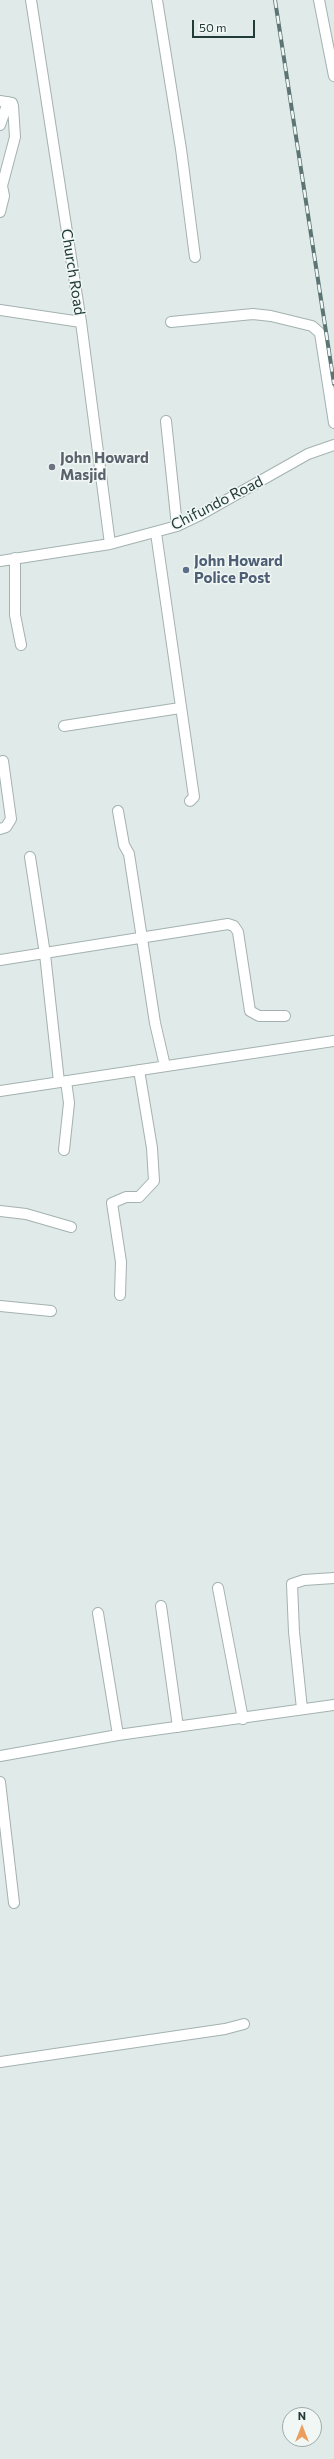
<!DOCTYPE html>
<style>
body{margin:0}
#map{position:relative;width:334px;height:2459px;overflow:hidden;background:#e0eae8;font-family:Commissioner,sans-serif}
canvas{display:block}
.north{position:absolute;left:282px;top:2407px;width:40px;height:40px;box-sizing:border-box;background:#f0f7f5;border:1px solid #9eaba9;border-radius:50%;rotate:0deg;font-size:11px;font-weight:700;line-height:16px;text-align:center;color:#223a38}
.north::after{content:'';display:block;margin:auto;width:14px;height:18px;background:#eb9e5e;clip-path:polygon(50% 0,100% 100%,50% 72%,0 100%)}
.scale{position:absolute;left:192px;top:20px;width:63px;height:18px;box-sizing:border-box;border:2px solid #223a38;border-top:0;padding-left:5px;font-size:12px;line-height:14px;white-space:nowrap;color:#223a38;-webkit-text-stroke:3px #f0f7f5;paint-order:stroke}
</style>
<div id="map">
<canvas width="334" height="2459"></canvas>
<div class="north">N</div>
<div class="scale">50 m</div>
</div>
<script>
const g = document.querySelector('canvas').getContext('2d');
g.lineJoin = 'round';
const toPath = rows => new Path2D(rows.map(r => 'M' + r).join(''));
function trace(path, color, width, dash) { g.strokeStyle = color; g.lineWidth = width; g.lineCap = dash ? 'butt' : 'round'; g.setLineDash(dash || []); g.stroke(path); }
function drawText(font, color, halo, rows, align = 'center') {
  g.font = font + ' Commissioner,sans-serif'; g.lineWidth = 3; g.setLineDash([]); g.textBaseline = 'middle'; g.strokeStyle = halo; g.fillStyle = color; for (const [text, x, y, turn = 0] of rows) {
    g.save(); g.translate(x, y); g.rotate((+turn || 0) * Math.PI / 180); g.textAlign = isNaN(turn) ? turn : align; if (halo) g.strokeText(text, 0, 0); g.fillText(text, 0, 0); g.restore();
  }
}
const minor = toPath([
 [31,0,81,322,110,544],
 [157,0,181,149,195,257],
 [319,0,334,76],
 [0,101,12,103,13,106,15,137,2,186,4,196,0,212],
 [0,125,8,102],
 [0,310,81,322],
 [171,322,253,314,271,316,312,326,320,333,334,423],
 [166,421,177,526],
 [156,533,194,797,190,801],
 [15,558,15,615,21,645],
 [0,561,110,544,177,526,200,515,308,454,334,445],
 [64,726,180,708],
 [118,811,124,845,129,854,155,1023,165,1066],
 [0,829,6,827,11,819,3,761],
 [30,857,45,954,59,1082],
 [0,960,228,924,234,926,238,932,250,1011,259,1016,285,1016],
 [0,1091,334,1041],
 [64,1150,69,1103,66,1081],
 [0,1211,26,1214,71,1227],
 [120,1295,121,1262,112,1203,126,1197,139,1197,154,1181,152,1148,139,1070],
 [0,1306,51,1311],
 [218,1588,243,1719],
 [161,1606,178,1727],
 [98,1613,118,1735],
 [302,1709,294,1632,292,1584,304,1580,334,1578],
 [0,1756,118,1735,334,1705],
 [0,1782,14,1903],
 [0,2062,225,2029,244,2024]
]);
const rail = toPath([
 [275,0,334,384]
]);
const markers = [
 [52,467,4,"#6b7280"],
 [186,570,4,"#5c6f8a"]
];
const streetNames = [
 ["Church Road",73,272,81],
 ["Chifundo Road",217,503,-27]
];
const worshipNames = [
 ["John Howard",60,458],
 ["Masjid",60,475]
];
const serviceNames = [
 ["John Howard",194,561],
 ["Police Post",194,578]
];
trace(minor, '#a3b2b0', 12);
trace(minor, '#fff', 10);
trace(rail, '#5c7574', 4);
trace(rail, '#f0f7f5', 2.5, [8]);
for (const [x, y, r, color] of markers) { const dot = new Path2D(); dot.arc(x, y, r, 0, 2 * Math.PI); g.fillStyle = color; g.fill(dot); trace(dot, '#f0f7f5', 1.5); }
drawText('15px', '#223a38', '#f0f7f5', streetNames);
drawText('bold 15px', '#5b616d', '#f0f7f5', worshipNames, 'left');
drawText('bold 15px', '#4e5e75', '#f0f7f5', serviceNames, 'left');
</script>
